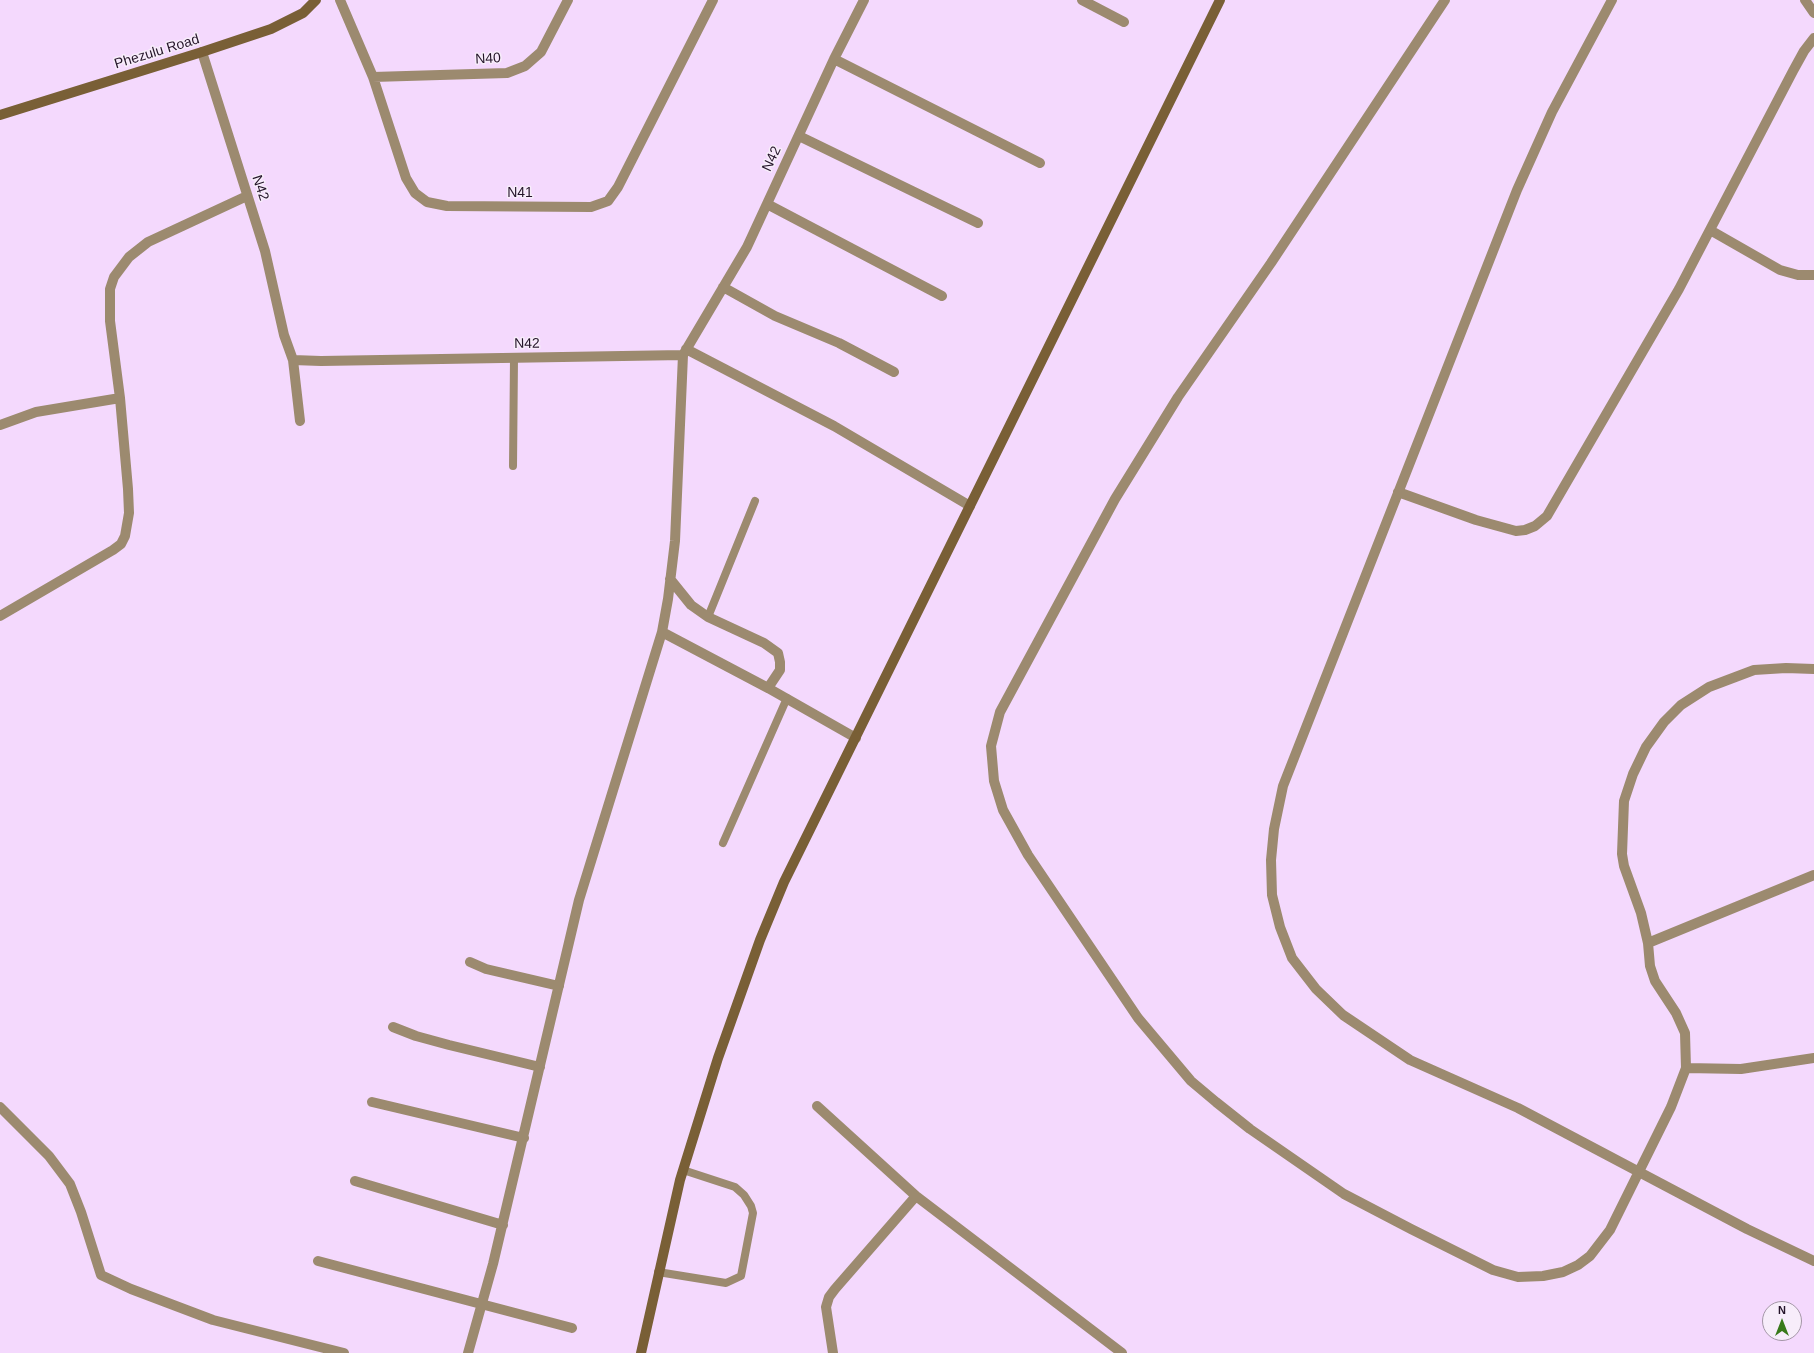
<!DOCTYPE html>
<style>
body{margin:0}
#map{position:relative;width:1814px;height:1353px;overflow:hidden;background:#f4d9fd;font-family:Arial,sans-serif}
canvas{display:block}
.north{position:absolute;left:1762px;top:1301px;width:40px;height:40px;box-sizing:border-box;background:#f7edfa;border:1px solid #a396a6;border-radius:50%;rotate:0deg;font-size:11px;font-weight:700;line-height:16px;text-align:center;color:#241429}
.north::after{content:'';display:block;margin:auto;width:14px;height:18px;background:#387a1a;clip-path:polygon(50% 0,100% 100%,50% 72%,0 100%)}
</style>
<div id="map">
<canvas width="1814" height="1353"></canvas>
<div class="north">N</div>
</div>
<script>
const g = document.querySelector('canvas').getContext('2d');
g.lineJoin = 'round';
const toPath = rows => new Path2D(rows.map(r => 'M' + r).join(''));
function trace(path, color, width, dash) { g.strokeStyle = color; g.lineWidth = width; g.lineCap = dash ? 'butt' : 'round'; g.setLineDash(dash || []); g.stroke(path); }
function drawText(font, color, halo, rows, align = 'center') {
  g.font = font + ' Arial,sans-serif'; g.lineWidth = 3; g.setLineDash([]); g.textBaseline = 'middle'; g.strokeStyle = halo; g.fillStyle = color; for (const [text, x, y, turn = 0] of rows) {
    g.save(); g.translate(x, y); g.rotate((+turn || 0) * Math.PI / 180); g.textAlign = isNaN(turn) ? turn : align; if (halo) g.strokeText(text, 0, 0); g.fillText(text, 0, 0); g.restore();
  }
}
const lane = toPath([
 [513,466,514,358],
 [708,617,755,501],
 [723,843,787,698],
 [658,1272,726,1283,741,1276,753,1213,751,1206,744,1195,735,1187,683,1170]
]);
const street = toPath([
 [340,0,373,77,406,178,415,193,427,202,447,206,591,207,608,201,618,187,713,0],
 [1082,0,1124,22],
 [1445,0,1271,263,1178,397,1115,499,1000,712,991,746,994,781,1003,810,1028,855,1138,1018,1191,1081,1216,1102,1250,1129,1344,1194,1411,1229,1493,1270,1518,1277,1543,1276,1563,1272,1578,1265,1590,1256,1610,1230,1671,1107,1686,1068,1685,1033,1676,1013,1655,981,1650,966,1648,943,1641,913,1624,866,1622,854,1624,801,1633,774,1646,747,1664,722,1681,705,1709,687,1754,670,1786,668,1814,669],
 [1612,0,1552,112,1517,190,1283,786,1274,829,1271,860,1272,895,1280,927,1292,958,1316,989,1343,1015,1410,1060,1518,1108,1747,1229,1814,1261],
 [1805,0,1814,13],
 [202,52,265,251,284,335,293,360,321,361,683,355,747,247,834,59,864,0],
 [834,59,1040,163],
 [373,77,507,73,525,66,541,52,568,0],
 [799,136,978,223],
 [767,204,942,296],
 [1710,230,1780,270,1798,275,1814,275],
 [723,287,775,316,839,343,894,372],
 [686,349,834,426,970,506],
 [293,360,300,421],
 [0,425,36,412,120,398],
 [1398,492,1476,520,1516,531,1525,530,1535,526,1547,516,1679,289,1793,71,1804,51,1814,38],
 [670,579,691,605,708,617,764,643,778,653,780,662,780,670,768,688],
 [0,616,113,550,121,544,125,536,129,513,128,489,120,398,110,321,110,289,114,277,129,257,148,242,247,196],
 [662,632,768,688,856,738],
 [1648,943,1814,875],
 [470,962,486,969,559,986],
 [393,1027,416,1036,449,1045,540,1067],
 [1686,1068,1741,1069,1814,1058],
 [372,1102,524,1138],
 [817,1106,916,1196,1122,1353],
 [0,1107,49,1156,70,1184,81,1212,101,1275,131,1289,213,1320,344,1353],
 [355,1181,503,1225],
 [318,1261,572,1328],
 [468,1353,493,1264,579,900,662,632,668,599,675,541,683,355],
 [833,1353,826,1307,829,1297,835,1289,916,1196]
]);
const secondary = toPath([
 [0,115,202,52,271,29,303,13,316,0],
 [641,1353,680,1180,718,1058,760,940,784,882,1220,0]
]);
const streetNames = [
 ["Phezulu Road",157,52,-17],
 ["N40",488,59,-3],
 ["N42",772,159,-65],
 ["N42",260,188,72],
 ["N41",520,193],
 ["N42",527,344,-1]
];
trace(lane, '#9c8a6f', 8);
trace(street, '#9c8a6f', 10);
trace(secondary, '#795f36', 10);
drawText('14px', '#241429', '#f7edfa', streetNames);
</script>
